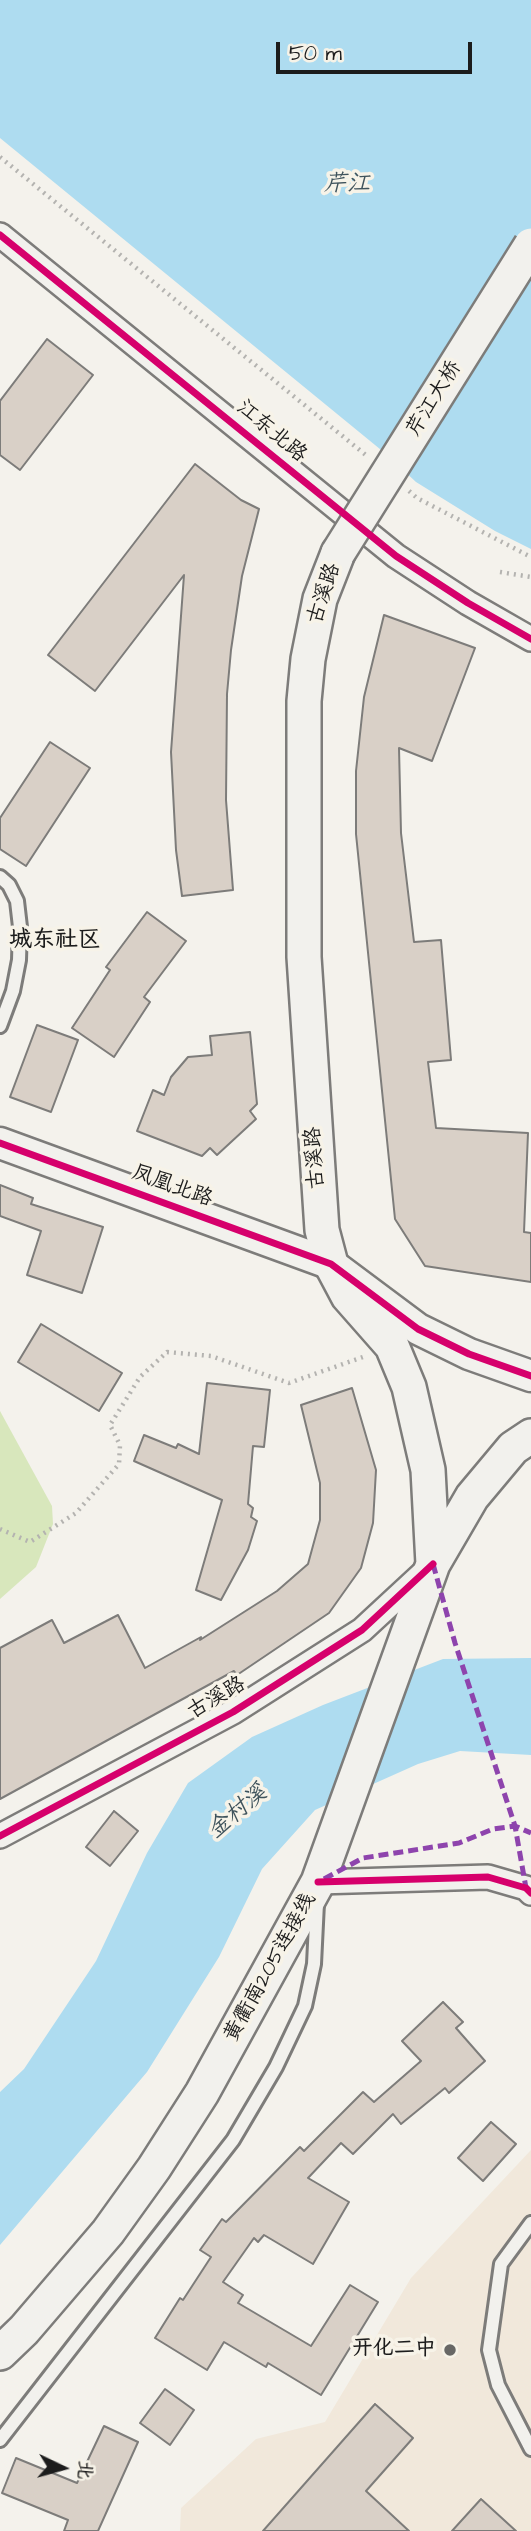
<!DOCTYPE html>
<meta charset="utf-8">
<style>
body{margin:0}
#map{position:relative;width:531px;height:2531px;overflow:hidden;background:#f4f2ec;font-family:"Architects Daughter","LXGW WenKai TC",sans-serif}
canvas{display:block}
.north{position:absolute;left:28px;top:2433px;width:70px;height:70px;-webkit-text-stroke:5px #f7f3e8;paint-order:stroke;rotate:95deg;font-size:19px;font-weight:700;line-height:28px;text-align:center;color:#1c1c1c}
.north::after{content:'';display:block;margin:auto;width:24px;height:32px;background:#1c1c1c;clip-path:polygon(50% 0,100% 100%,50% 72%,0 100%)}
.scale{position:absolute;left:276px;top:42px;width:196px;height:32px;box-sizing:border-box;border:4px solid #1c1c1c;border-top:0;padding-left:9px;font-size:21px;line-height:24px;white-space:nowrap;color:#1c1c1c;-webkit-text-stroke:5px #f7f3e8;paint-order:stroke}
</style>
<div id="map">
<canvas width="531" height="2531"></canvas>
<div class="north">北</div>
<div class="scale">50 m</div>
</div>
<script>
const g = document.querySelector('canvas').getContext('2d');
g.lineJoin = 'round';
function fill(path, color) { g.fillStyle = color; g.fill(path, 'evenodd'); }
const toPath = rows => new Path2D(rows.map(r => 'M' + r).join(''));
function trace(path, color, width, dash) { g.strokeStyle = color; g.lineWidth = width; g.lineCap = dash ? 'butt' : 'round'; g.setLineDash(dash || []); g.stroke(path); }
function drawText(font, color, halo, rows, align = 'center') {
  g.font = font + ' "Architects Daughter","LXGW WenKai TC",sans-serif'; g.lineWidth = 7; g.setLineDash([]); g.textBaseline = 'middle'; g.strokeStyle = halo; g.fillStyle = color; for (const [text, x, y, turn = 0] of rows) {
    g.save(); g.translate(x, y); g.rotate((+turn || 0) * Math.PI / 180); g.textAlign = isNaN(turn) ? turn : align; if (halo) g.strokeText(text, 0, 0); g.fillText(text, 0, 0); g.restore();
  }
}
const built = toPath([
 [531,2150,531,2531,180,2531,181,2508,256,2439,325,2422,411,2278]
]);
const green = toPath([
 [0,1411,52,1506,53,1524,36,1567,0,1599]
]);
const water = toPath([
 [0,0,531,0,531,549,495,531,416,482,386,454,0,138],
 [531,1658,531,1755,460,1751,418,1764,315,1810,262,1869,219,1957,147,2072,0,2245,0,2092,24,2069,96,1961,147,1853,188,1783,252,1737,323,1705,443,1659]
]);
const building = toPath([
 [47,339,93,375,20,470,0,455,0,401,47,339],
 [195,464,241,500,259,509,242,576,231,650,227,694,226,800,233,890,182,896,176,850,171,752,184,575,95,691,48,655,195,464],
 [384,615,475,648,432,761,399,748,401,833,414,942,441,940,451,1060,428,1062,436,1128,528,1133,524,1232,531,1233,531,1282,425,1266,395,1219,356,834,356,771,364,697,384,615],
 [50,742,90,768,26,866,0,849,0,818,50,742],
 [147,912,186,941,144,997,150,1002,114,1057,72,1028,110,970,106,967,147,912],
 [37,1025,78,1040,51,1112,10,1097,37,1025],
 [250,1032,257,1104,250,1111,256,1119,217,1155,210,1148,202,1156,137,1131,153,1090,164,1095,171,1077,188,1057,212,1055,210,1036,250,1032],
 [0,1185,33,1198,31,1204,103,1227,82,1293,27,1275,41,1231,0,1216,0,1185],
 [41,1324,122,1373,99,1411,18,1362,41,1324],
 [207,1383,270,1390,264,1447,253,1446,248,1504,253,1508,251,1517,257,1521,248,1550,221,1600,196,1590,222,1500,134,1461,144,1435,176,1448,178,1444,199,1454,207,1383],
 [352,1388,376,1470,373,1523,361,1568,329,1613,237,1675,234,1671,0,1799,0,1648,52,1620,64,1643,118,1615,145,1668,201,1637,200,1640,277,1591,308,1564,320,1520,320,1483,301,1405,352,1388],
 [114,1811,138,1831,110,1866,86,1847,114,1811],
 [443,2002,463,2022,456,2028,485,2061,449,2093,445,2088,401,2124,393,2114,353,2154,341,2143,308,2178,349,2202,313,2264,264,2235,258,2242,254,2238,223,2282,243,2295,238,2303,311,2346,350,2285,378,2302,321,2395,268,2363,266,2367,224,2342,207,2370,155,2338,180,2298,183,2300,211,2257,200,2250,222,2219,226,2222,300,2147,304,2151,363,2092,374,2102,421,2061,402,2041,443,2002],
 [491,2122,516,2144,483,2181,458,2158,491,2122],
 [165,2389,194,2410,170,2445,140,2423,165,2389],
 [375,2404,413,2438,366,2491,409,2531,263,2531,375,2404],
 [104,2426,138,2442,98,2531,64,2531,68,2520,2,2493,16,2458,77,2483,104,2426],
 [481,2499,516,2531,452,2531,481,2499]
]);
const path = toPath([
 [0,157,367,456],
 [409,491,417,498,531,557],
 [500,572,531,577],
 [0,1529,30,1542,76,1513,119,1464,120,1445,110,1425,140,1377,167,1352,211,1356,289,1383,363,1357]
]);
const service = toPath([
 [0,877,9,885,17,901,20,927,19,960,13,991,0,1026],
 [531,2223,501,2264,489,2350,498,2385,531,2449],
 [0,2440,233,2140,276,2067,305,2006,314,1964,317,1903]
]);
const minor = toPath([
 [0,235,396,556,468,603,531,639],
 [0,1836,233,1712,362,1630,429,1568],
 [318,1882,488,1877,526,1888,531,1893]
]);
const tertiary = toPath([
 [0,1143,331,1264,418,1329,469,1354,531,1376]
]);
const secondary = toPath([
 [338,553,320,599,308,659,304,701,304,957,322,1230,331,1264,348,1296,392,1346,409,1387,428,1470,433,1564],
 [0,2353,24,2330,108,2232,154,2168,202,2093,318,1882,433,1564,472,1497,513,1448,531,1436]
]);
const secondaryBridge = toPath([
 [338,553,531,245]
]);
const quiet = toPath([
 [433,1564,455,1643,515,1826,526,1888],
 [324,1879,363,1858,459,1843,493,1829,515,1826,531,1833]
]);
const cycleway = toPath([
 [0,235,396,556,468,603,531,639],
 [0,1143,331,1264,418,1329,469,1354,531,1376],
 [0,1836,233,1712,362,1630,433,1564],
 [318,1882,488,1877,526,1888,531,1893]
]);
const markers = [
 [450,2350,7,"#686765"]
];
const streetNames = [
 ["芹江大桥",435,399,-58],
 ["江东北路",271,432,40],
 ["古溪路",325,594,-72],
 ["古溪路",316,1158,-94],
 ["凤凰北路",172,1187,20],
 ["古溪路",217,1699,-30],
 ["黄衢南205连接线",271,1968,-61]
];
const poiNames = [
 ["开化二中",436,2350]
];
const waterNames = [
 ["芹江",347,185],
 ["金村溪",238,1813,-40]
];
const neighbourhoodNames = [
 ["城东社区",55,941]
];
fill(built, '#f1e8db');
fill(green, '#d8e7bc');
fill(water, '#aedcf0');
fill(building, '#d9d0c7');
trace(building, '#7d7c7a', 2);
trace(service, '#7d7c7a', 18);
trace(minor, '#7d7c7a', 28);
trace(tertiary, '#7d7c7a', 35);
trace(secondary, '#7d7c7a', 38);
trace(path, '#b4b3b0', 4.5, [2, 5]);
trace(service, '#f2f1ed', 12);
trace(minor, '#f2f1ed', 23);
trace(tertiary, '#f2f1ed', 30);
trace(secondary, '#f2f1ed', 33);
trace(secondaryBridge, '#7d7c7a', 38, []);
trace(secondaryBridge, '#f2f1ed', 33);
trace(quiet, '#8e44ad', 5, [10, 5]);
trace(cycleway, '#d6006c', 7);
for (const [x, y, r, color] of markers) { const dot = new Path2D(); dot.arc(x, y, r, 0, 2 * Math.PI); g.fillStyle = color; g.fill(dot); trace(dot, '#f7f3e8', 2.5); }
drawText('21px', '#1c1c1c', '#f7f3e8', streetNames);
drawText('bold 21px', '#1c1c1c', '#f7f3e8', poiNames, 'right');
drawText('italic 23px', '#3f535c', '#f7f3e8', waterNames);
drawText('bold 23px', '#1c1c1c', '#f7f3e8', neighbourhoodNames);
</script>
